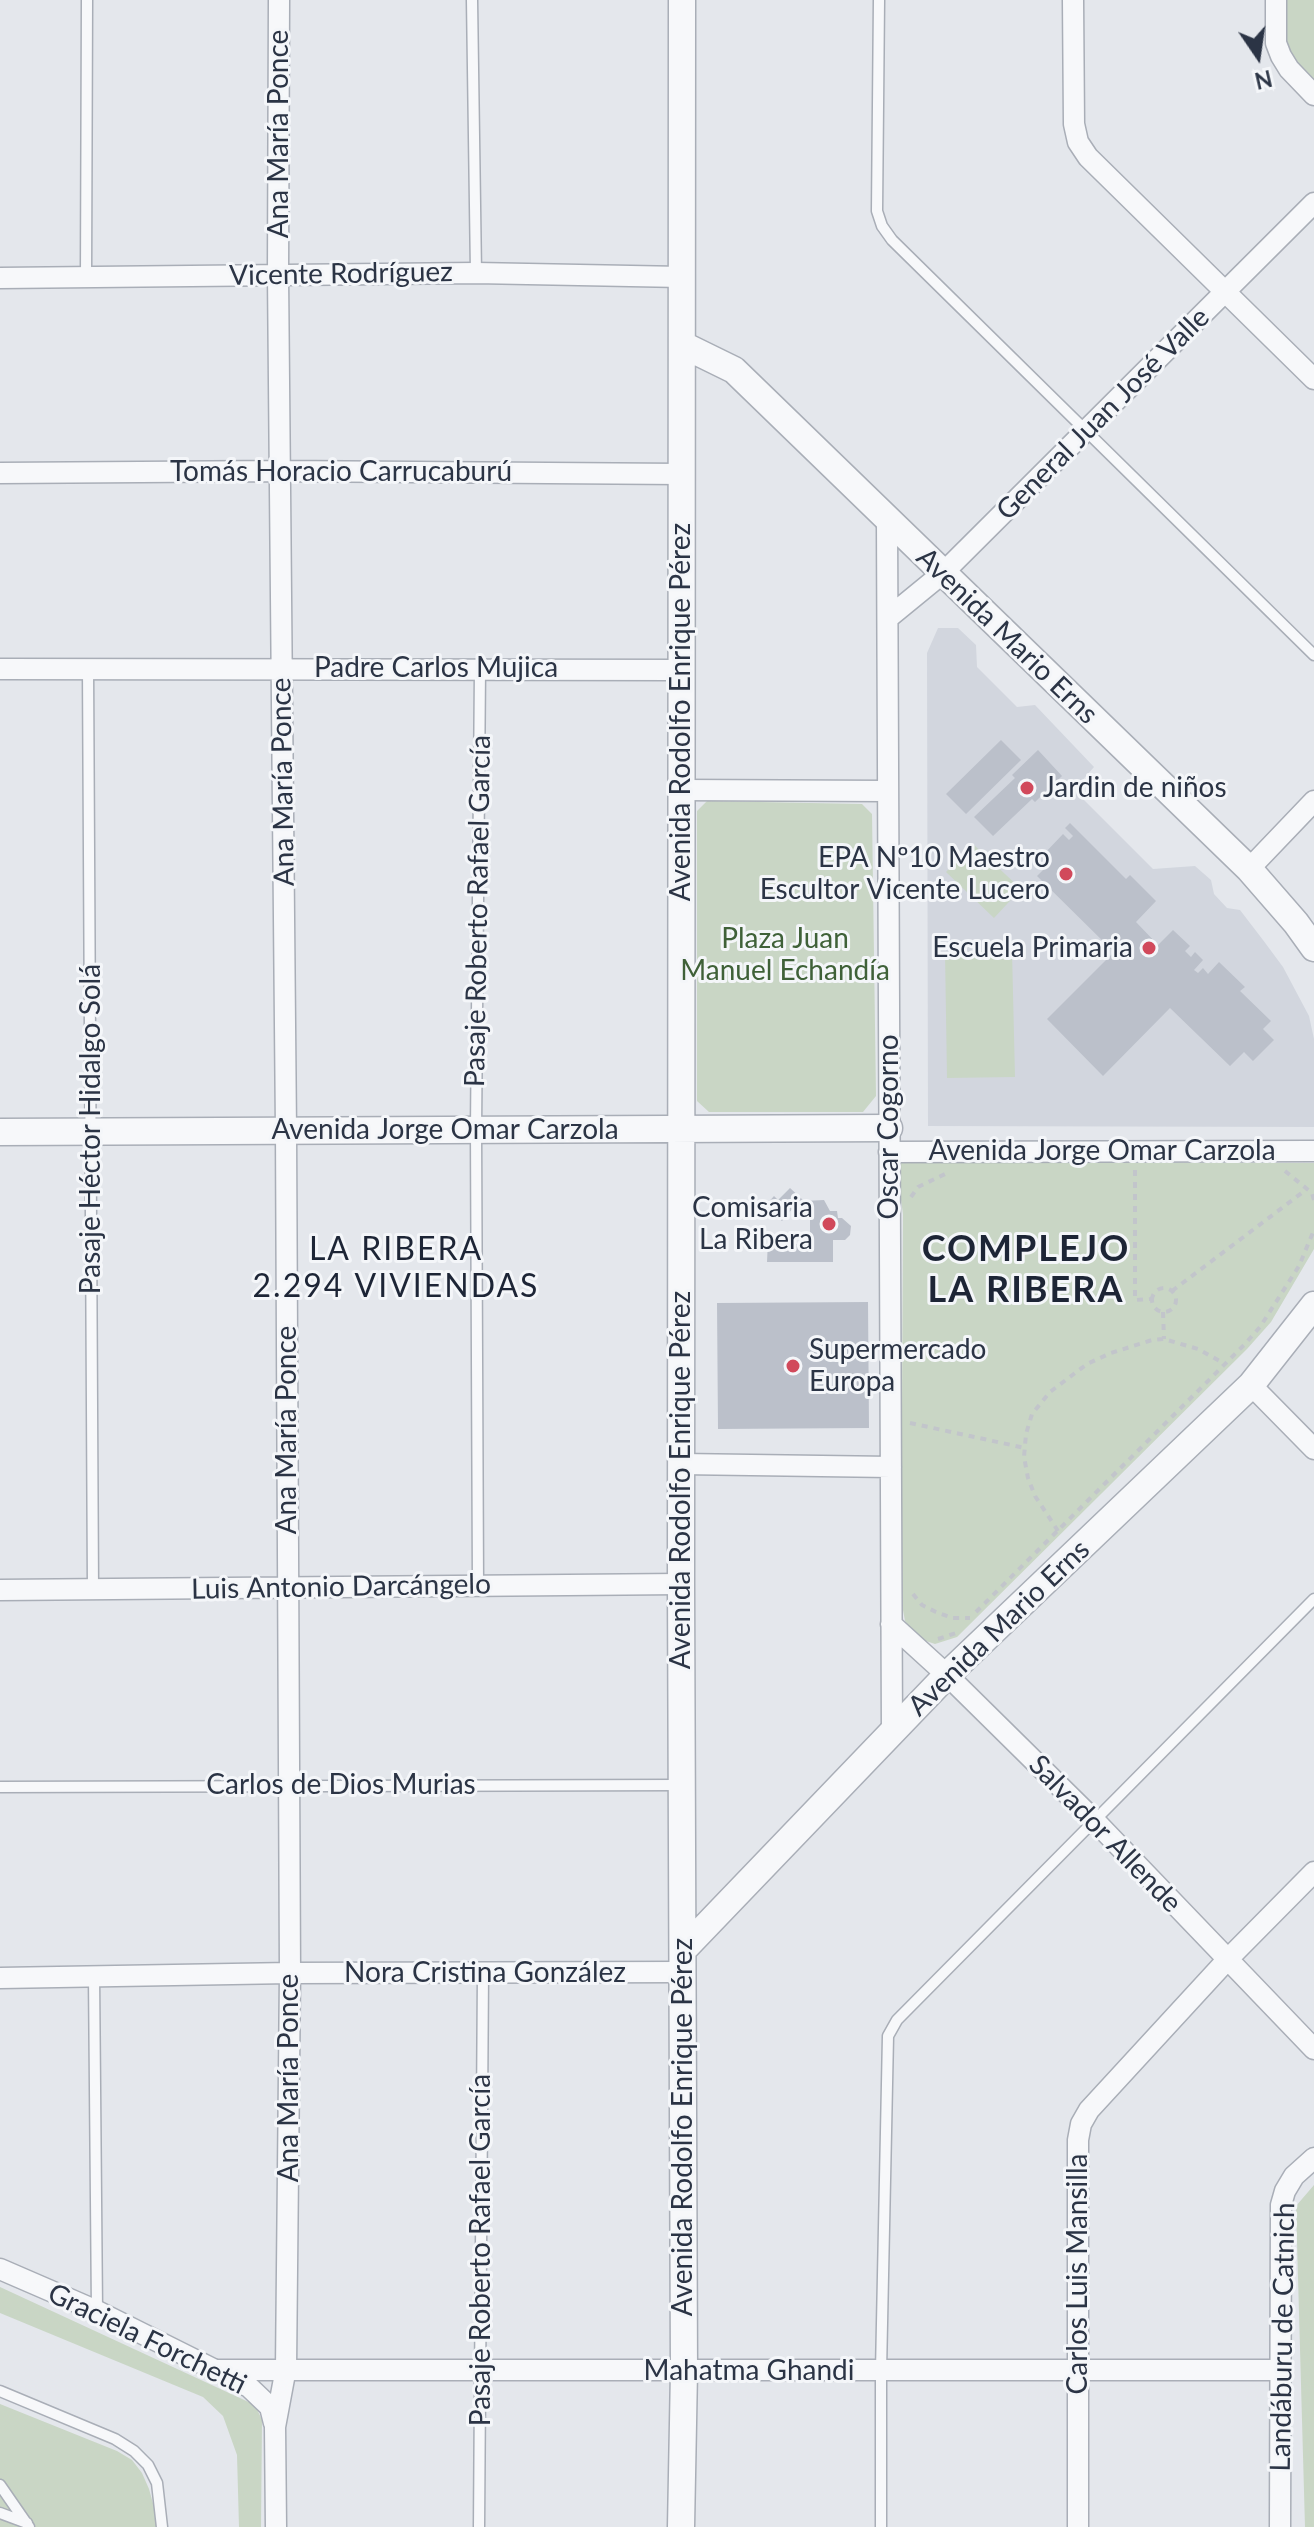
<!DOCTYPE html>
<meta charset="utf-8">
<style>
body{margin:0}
#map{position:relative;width:1314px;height:2527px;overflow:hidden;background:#e4e7ec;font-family:Lato,sans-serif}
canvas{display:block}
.north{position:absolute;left:1218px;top:16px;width:80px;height:80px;-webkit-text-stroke:6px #f4f6f9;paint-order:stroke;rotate:167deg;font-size:22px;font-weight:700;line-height:32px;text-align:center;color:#2b3445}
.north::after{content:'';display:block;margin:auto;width:28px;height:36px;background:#2b3445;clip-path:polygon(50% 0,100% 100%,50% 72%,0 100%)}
</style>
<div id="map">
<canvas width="1314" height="2527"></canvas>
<div class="north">N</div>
</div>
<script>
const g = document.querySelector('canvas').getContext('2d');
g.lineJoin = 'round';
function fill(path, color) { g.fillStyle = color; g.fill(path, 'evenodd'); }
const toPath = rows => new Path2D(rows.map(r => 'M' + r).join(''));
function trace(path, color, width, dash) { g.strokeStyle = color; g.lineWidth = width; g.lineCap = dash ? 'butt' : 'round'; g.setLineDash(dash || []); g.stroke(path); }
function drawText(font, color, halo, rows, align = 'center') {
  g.font = font + ' Lato,sans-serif'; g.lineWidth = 6; g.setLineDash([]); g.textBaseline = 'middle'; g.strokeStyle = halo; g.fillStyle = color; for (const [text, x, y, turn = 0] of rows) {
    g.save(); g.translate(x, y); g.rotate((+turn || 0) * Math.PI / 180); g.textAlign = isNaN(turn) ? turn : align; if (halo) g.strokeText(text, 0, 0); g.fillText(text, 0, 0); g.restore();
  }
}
const built = toPath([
 [938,628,958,628,976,645,977,667,1017,707,1035,705,1094,767,1074,790,1153,869,1195,866,1211,880,1214,894,1227,908,1240,910,1263,940,1283,967,1309,1016,1314,1039,1314,1127,928,1126,927,653]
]);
const green = toPath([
 [1284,0,1314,0,1314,85,1290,62,1284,41],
 [707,801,862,804,872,814,876,1096,863,1112,709,1112,697,1101,697,811],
 [973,844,1021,889,994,918,946,872],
 [1012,951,1015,1077,947,1078,945,952],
 [914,1158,934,1162,1314,1163,1314,1249,1271,1322,1247,1349,957,1637,935,1644,917,1638,905,1621,901,1599,903,1214,897,1172,899,1163,904,1159],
 [1314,2185,1314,2527,1305,2527,1296,2206],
 [0,2287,255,2405,262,2420,261,2527,239,2527,237,2455,223,2416,203,2397,0,2313],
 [0,2404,117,2451,132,2460,142,2473,149,2489,156,2514,156,2527,0,2527]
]);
const building = toPath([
 [1001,740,1021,760,966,814,946,794],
 [1038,750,1062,776,1035,802,1032,799,993,836,974,817,1015,778,1012,775],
 [1070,823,1126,879,1130,875,1156,901,1136,922,1158,945,1173,930,1190,946,1185,951,1191,957,1195,952,1203,960,1194,970,1198,973,1203,968,1208,974,1219,962,1245,987,1240,991,1271,1021,1263,1029,1274,1040,1253,1061,1244,1052,1230,1066,1170,1008,1103,1076,1047,1019,1114,952,1037,876,1052,861,1044,854,1063,834,1069,840,1073,836,1065,828],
 [790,1188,804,1201,824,1200,830,1211,837,1211,838,1218,842,1218,851,1226,850,1235,845,1240,833,1240,833,1262,767,1262,768,1240,781,1239,781,1244,810,1244,810,1215,800,1215,793,1208,782,1221,765,1206,774,1196,778,1200],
 [868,1302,869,1428,718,1429,717,1303]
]);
const path = toPath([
 [1135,1170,1135,1300,1151,1299],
 [1285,1171,1312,1193,1314,1200],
 [911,1197,918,1187,945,1174],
 '1152 1300a12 12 0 1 1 24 0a12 12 0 1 1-24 0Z',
 [1172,1291,1307,1189],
 [1163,1312,1164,1339],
 [910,1423,1025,1448],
 [1058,1531,1035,1496,1028,1478,1024,1457,1026,1434,1032,1414,1050,1392,1087,1364,1111,1353,1152,1340,1164,1339,1198,1349,1225,1364],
 [913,1594,922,1605,936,1612,953,1618,970,1618],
 [976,1612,1245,1344,1260,1327,1299,1266,1314,1230],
 [938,1639,956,1633]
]);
const service = toPath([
 [472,0,476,273],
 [879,0,877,211,882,226,892,240,1314,655],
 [86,277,87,0],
 [88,668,93,1590],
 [478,1586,476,1130,480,669],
 [0,1787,680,1785],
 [94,1976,97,2311],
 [0,2391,115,2439,134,2451,148,2465,157,2483,162,2527],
 [0,2485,29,2527],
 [0,2513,27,2523],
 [479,2527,483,1972],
 [881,2527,881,2371,888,2036,897,2020,1314,1599]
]);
const minor = toPath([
 [1073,0,1074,124,1078,142,1088,157,1314,379],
 [1276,0,1276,43,1281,56,1289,69,1314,95],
 [0,278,476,273,682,277],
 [0,473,280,471,682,474],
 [887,521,892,1734],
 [888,618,943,573,1314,203],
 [0,669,681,670],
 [681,790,887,791],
 [1249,869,1314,801],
 [889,1152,1314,1151],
 [1251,1385,1314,1449],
 [681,1464,891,1467],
 [0,1590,681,1584],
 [891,1624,947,1675,1095,1821,1314,2049],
 [0,1978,290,1973,683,1972],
 [0,2269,97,2311,249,2387,270,2407,274,2423],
 [218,2370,1281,2370],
 [276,2527,275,2427,286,2368,290,1973,286,1131,278,275,279,0],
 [1078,2527,1078,2140,1081,2124,1089,2110,1227,1960,1314,1872],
 [1280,2527,1281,2205,1285,2191,1294,2176,1314,2158]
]);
const tertiary = toPath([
 [683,345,734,370,1249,869,1296,923,1314,948],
 [0,1132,889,1128],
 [683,1950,947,1675,1251,1385,1314,1305],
 [681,2527,684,2371,681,1584,682,0]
]);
const markers = [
 [1027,788,8,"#d1495b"],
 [1066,874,8,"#d1495b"],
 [1149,948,8,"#d1495b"],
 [829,1224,8,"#d1495b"],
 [793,1366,8,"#d1495b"]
];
const streetNames = [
 ["Ana María Ponce",279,134,-90],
 ["Vicente Rodríguez",341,274,-1],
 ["General Juan José Valle",1103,414,-45],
 ["Tomás Horacio Carrucaburú",341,472],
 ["Avenida Mario Erns",1007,636,44],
 ["Padre Carlos Mujica",436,668],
 ["Avenida Rodolfo Enrique Pérez",681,712,-90],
 ["Ana María Ponce",283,782,-91],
 ["Pasaje Roberto Rafael García",478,911,-89],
 ["Oscar Cogorno",889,1127,-90],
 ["Pasaje Héctor Hidalgo Solá",91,1129,-90],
 ["Avenida Jorge Omar Carzola",445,1130],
 ["Avenida Jorge Omar Carzola",1102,1151],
 ["Ana María Ponce",287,1430,-90],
 ["Avenida Rodolfo Enrique Pérez",681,1480,-90],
 ["Luis Antonio Darcángelo",341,1587,-1],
 ["Avenida Mario Erns",999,1628,-44],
 ["Carlos de Dios Murias",341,1785],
 ["Salvador Allende",1105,1834,46],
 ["Nora Cristina González",485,1973],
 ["Ana María Ponce",289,2078,-90],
 ["Avenida Rodolfo Enrique Pérez",683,2127,-90],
 ["Pasaje Roberto Rafael García",481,2250,-90],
 ["Carlos Luis Mansilla",1078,2274,-90],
 ["Landáburu de Catnich",1283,2337,-89],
 ["Graciela Forchetti",147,2339,26],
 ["Mahatma Ghandi",749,2371]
];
const poiNames = [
 ["Jardin de niños",1043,788,"left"],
 ["EPA Nº10 Maestro",1050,858],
 ["Escultor Vicente Lucero",1050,890],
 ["Escuela Primaria",1133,948],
 ["Comisaria",813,1208],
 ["La Ribera",813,1240],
 ["Supermercado",809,1350,"left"],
 ["Europa",809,1382,"left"]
];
const parkNames = [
 ["Plaza Juan",785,939],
 ["Manuel Echandía",785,971]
];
const quarterNames = [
 ["LA RIBERA",396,1250],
 ["2.294 VIVIENDAS",396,1287]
];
const districtNames = [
 ["COMPLEJO",1026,1249],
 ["LA RIBERA",1026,1290]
];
fill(built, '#d2d6de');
fill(green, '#c9d6c5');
fill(building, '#bbc0ca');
trace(service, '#a9aeb7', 13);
trace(minor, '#a9aeb7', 23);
trace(tertiary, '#a9aeb7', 29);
trace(path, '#c2c5cb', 4, [6, 6]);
trace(service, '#f7f8fa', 10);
trace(minor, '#f7f8fa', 20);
trace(tertiary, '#f7f8fa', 26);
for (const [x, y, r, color] of markers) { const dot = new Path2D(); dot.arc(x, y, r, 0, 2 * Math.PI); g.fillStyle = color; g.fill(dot); trace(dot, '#f4f6f9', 3); }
drawText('28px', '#2b3445', '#f4f6f9', streetNames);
drawText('28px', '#2b3445', '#f4f6f9', poiNames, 'right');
drawText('28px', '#3f6138', '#f4f6f9', parkNames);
g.letterSpacing = '2px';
drawText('32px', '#1d2536', '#f4f6f9', quarterNames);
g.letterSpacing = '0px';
g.letterSpacing = '2px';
drawText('bold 36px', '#1d2536', '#f4f6f9', districtNames);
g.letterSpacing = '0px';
</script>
